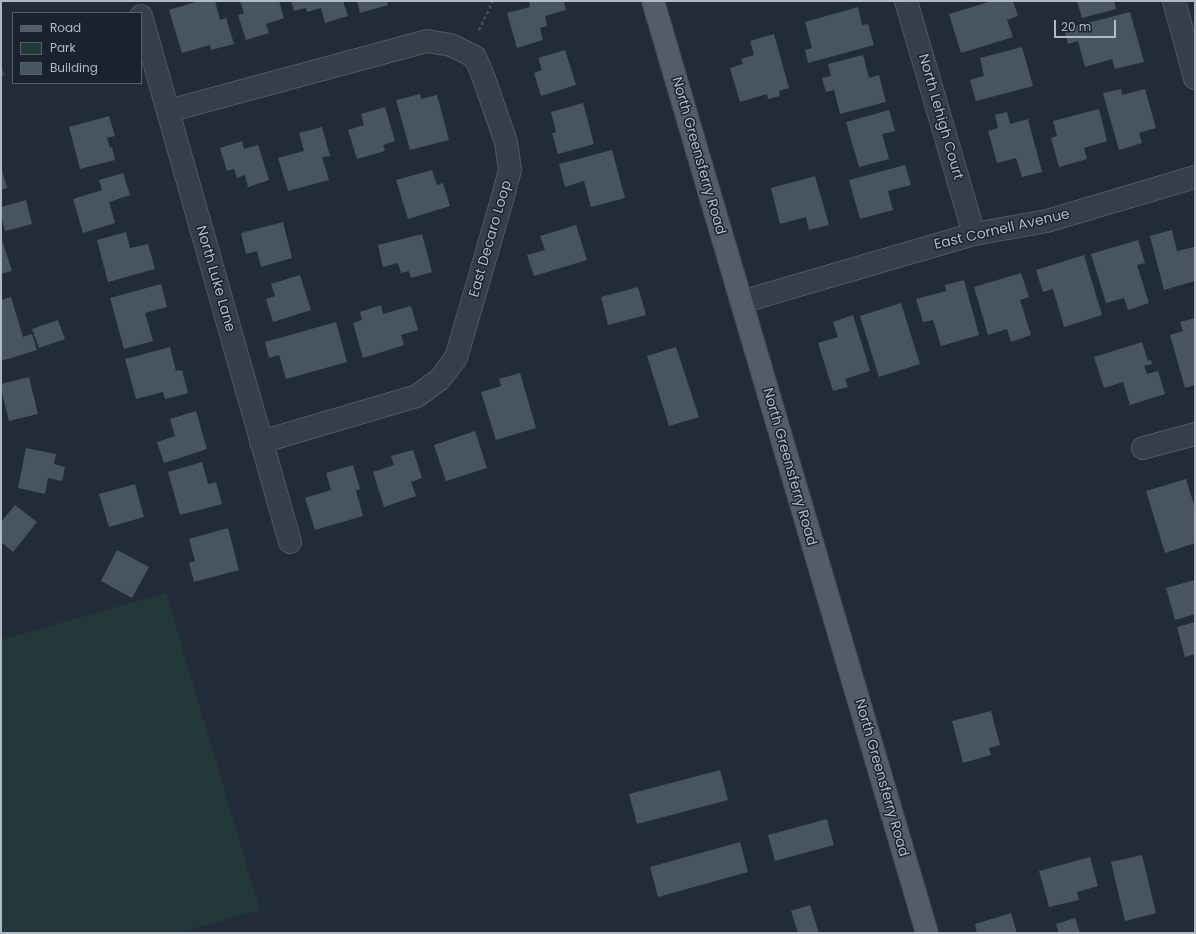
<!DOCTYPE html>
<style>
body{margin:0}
#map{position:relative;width:1196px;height:934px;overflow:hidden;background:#212c38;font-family:Poppins,sans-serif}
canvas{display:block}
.frame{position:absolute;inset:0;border:2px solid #b0b9c5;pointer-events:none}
.legend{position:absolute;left:12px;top:12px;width:130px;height:72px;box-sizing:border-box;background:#1a232d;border:1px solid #565f6a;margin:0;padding:5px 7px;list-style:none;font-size:12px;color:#b0b9c5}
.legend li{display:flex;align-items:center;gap:8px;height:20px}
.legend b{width:20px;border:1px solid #565f6a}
.scale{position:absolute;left:1054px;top:20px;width:62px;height:18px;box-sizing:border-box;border:2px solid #b0b9c5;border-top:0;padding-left:5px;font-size:12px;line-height:14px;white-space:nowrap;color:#b0b9c5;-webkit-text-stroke:3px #1a232d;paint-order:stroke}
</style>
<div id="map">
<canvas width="1196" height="934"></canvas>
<div class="frame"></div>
<ul class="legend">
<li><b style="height:5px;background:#535d69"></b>Road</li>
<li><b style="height:11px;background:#233839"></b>Park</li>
<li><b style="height:11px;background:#485462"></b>Building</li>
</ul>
<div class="scale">20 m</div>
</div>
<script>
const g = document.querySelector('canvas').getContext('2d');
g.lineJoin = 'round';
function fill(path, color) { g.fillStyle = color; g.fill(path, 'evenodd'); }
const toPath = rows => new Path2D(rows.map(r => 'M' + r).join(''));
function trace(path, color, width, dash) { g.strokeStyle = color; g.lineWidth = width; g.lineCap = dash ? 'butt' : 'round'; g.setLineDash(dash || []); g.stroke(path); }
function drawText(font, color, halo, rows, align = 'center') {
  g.font = font + ' Poppins,sans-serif'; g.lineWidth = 3; g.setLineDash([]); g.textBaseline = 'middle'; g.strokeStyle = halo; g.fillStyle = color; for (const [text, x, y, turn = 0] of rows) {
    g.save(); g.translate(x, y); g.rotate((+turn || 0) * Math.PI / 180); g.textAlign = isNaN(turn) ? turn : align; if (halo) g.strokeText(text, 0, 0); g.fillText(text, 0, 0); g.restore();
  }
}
const green = toPath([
 [166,593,260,910,177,933,1,933,1,640]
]);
const building = toPath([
 [199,1,215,1,220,20,226,18,234,44,211,50,210,45,182,53,169,10],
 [240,1,279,1,284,18,266,24,269,33,246,40,238,15,244,13],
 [291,1,343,1,348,16,325,23,321,8,307,12,306,8,294,11],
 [357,1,387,1,388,5,360,13],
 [529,1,564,1,566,10,545,16,547,26,540,28,543,40,517,48,507,13,530,7],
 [992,1,1013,1,1018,16,1007,20,1013,37,961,53,949,14],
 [1077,1,1114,1,1116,9,1082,18],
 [858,7,862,25,868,24,874,45,808,63,805,50,812,48,805,22],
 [1130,12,1144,62,1115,69,1112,59,1085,67,1078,41,1068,44,1064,29],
 [774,34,789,88,779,91,780,96,768,99,767,94,740,102,730,68,743,64,741,59,754,55,750,41],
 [1022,47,1033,86,976,101,970,80,984,76,980,58],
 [565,50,576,85,541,96,534,73,542,70,538,58],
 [863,55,869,78,879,75,886,102,840,114,834,90,826,92,822,78,831,76,828,64],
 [1,65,4,75,1,76],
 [1121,89,1122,95,1145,89,1156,128,1139,133,1142,143,1119,150,1103,93],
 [420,94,421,99,437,95,449,140,410,150,396,100],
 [583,103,594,144,558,154,552,133,556,132,551,112],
 [385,107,395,141,383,145,385,151,357,159,348,130,364,125,361,114],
 [1099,109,1107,141,1084,148,1087,159,1059,167,1051,138,1057,136,1053,121],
 [889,110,895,131,882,134,889,159,859,167,846,122],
 [1007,112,1010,124,1028,119,1042,172,1022,177,1016,158,997,163,988,131,998,128,995,115],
 [109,116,115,136,107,138,110,148,112,147,115,160,80,169,69,127],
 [322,127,330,156,322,157,329,180,288,191,278,158,304,151,299,133],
 [242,141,244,149,258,145,269,180,248,187,245,175,237,178,234,169,227,171,220,148],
 [612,150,625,198,591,207,584,181,565,187,559,164],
 [905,165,911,185,888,191,893,210,860,219,849,180],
 [1,167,7,188,1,190],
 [432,170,437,185,443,183,450,206,408,219,396,180],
 [123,173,130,195,109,202,115,223,83,233,73,199,102,190,99,180],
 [815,176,829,225,809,230,806,217,780,224,771,188],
 [26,200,32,224,5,231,1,215,1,207],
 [283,222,292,258,261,267,257,251,246,254,241,233],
 [576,225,587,260,534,276,527,255,545,250,540,236],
 [1172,230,1177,251,1194,247,1195,281,1164,290,1150,236],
 [126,232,130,248,148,244,155,269,108,282,97,240],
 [422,234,432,272,411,278,409,271,401,273,398,263,383,267,378,245],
 [1,237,12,271,1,274],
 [1138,240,1145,263,1137,265,1149,303,1128,310,1124,298,1106,303,1091,254],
 [1084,255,1102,315,1064,327,1053,289,1043,292,1036,270],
 [1021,273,1029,297,1020,300,1031,335,1011,342,1007,329,988,335,974,287],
 [300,275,311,310,273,322,266,299,275,296,271,284],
 [964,280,979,335,941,346,933,320,923,322,916,299,946,291,945,285],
 [161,284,167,307,145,313,153,341,124,349,110,298],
 [638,287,646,315,608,325,601,297],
 [11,297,23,337,32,334,37,350,1,361,1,300],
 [901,303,920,364,879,377,860,316],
 [381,305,383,314,411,306,418,330,401,335,404,345,363,358,353,323,362,320,360,312],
 [853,315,870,371,845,379,848,387,833,391,818,343,838,337,833,322],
 [1195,318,1195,385,1185,388,1170,335,1183,331,1180,322],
 [58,320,65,339,39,348,32,329],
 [336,322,347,362,286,379,279,355,269,358,265,342],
 [1142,342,1148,361,1151,360,1152,364,1144,366,1147,374,1158,371,1165,394,1130,405,1123,382,1104,388,1094,357],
 [170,347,176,371,182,370,188,393,165,399,163,392,136,399,125,359],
 [676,347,699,417,669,426,647,356],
 [520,373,536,428,496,440,481,392,501,386,499,379],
 [29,377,38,414,9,421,1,389,1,384],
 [196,411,207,449,164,463,157,442,175,436,170,419],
 [475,431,487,468,446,481,434,445],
 [26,448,56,454,54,464,65,467,62,481,48,478,45,494,18,488],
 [413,450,422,478,411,482,416,496,384,507,373,472,394,465,391,456],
 [202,462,208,484,216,482,222,504,180,515,168,472],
 [353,465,360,489,356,491,363,516,315,530,305,498,331,490,326,473],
 [1186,479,1195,508,1195,543,1165,553,1146,491],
 [135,484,144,517,109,527,99,494],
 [15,505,37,522,13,552,1,542,1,522],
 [228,528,239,570,194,582,189,563,195,561,189,539],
 [117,550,149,567,132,598,101,581],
 [1195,580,1195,614,1175,620,1166,588],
 [1195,622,1195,654,1185,657,1177,627],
 [991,711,1000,745,989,748,991,755,963,763,952,721],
 [720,770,728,800,637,824,629,794],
 [827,819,834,845,775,861,768,835],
 [740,842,748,872,658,897,650,867],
 [1142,855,1156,913,1125,921,1111,862],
 [1090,857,1098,886,1077,892,1079,900,1049,907,1039,871],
 [810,905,819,933,798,933,791,911],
 [1011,913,1017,933,977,933,975,924],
 [1075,918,1080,933,1059,933,1056,924]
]);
const path = toPath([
 [479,30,493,1]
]);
const minor = toPath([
 [906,1,974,234],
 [1174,1,1195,78],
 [141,16,290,542],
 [168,111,427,41,451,45,475,57,482,73,506,142,510,170,502,200,456,358,440,379,417,396,261,442],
 [741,302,974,234,1047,221,1195,177],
 [1143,448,1195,434]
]);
const major = toPath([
 [653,1,927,933]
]);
const streetNames = [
 ["North Lehigh Court",940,117,74],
 ["North Greensferry Road",698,156,74],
 ["East Cornell Avenue",1002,230,-13],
 ["East Decaro Loop",491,239,-74],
 ["North Luke Lane",215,279,74],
 ["North Greensferry Road",789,467,74],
 ["North Greensferry Road",881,778,74]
];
fill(green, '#233839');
fill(building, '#485462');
trace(minor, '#505963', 24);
trace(major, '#3e4752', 24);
trace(path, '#415557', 2.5, [3, 3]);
trace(minor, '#353e49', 22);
trace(major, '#535d69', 22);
drawText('14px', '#b0b9c5', '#1a232d', streetNames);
</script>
